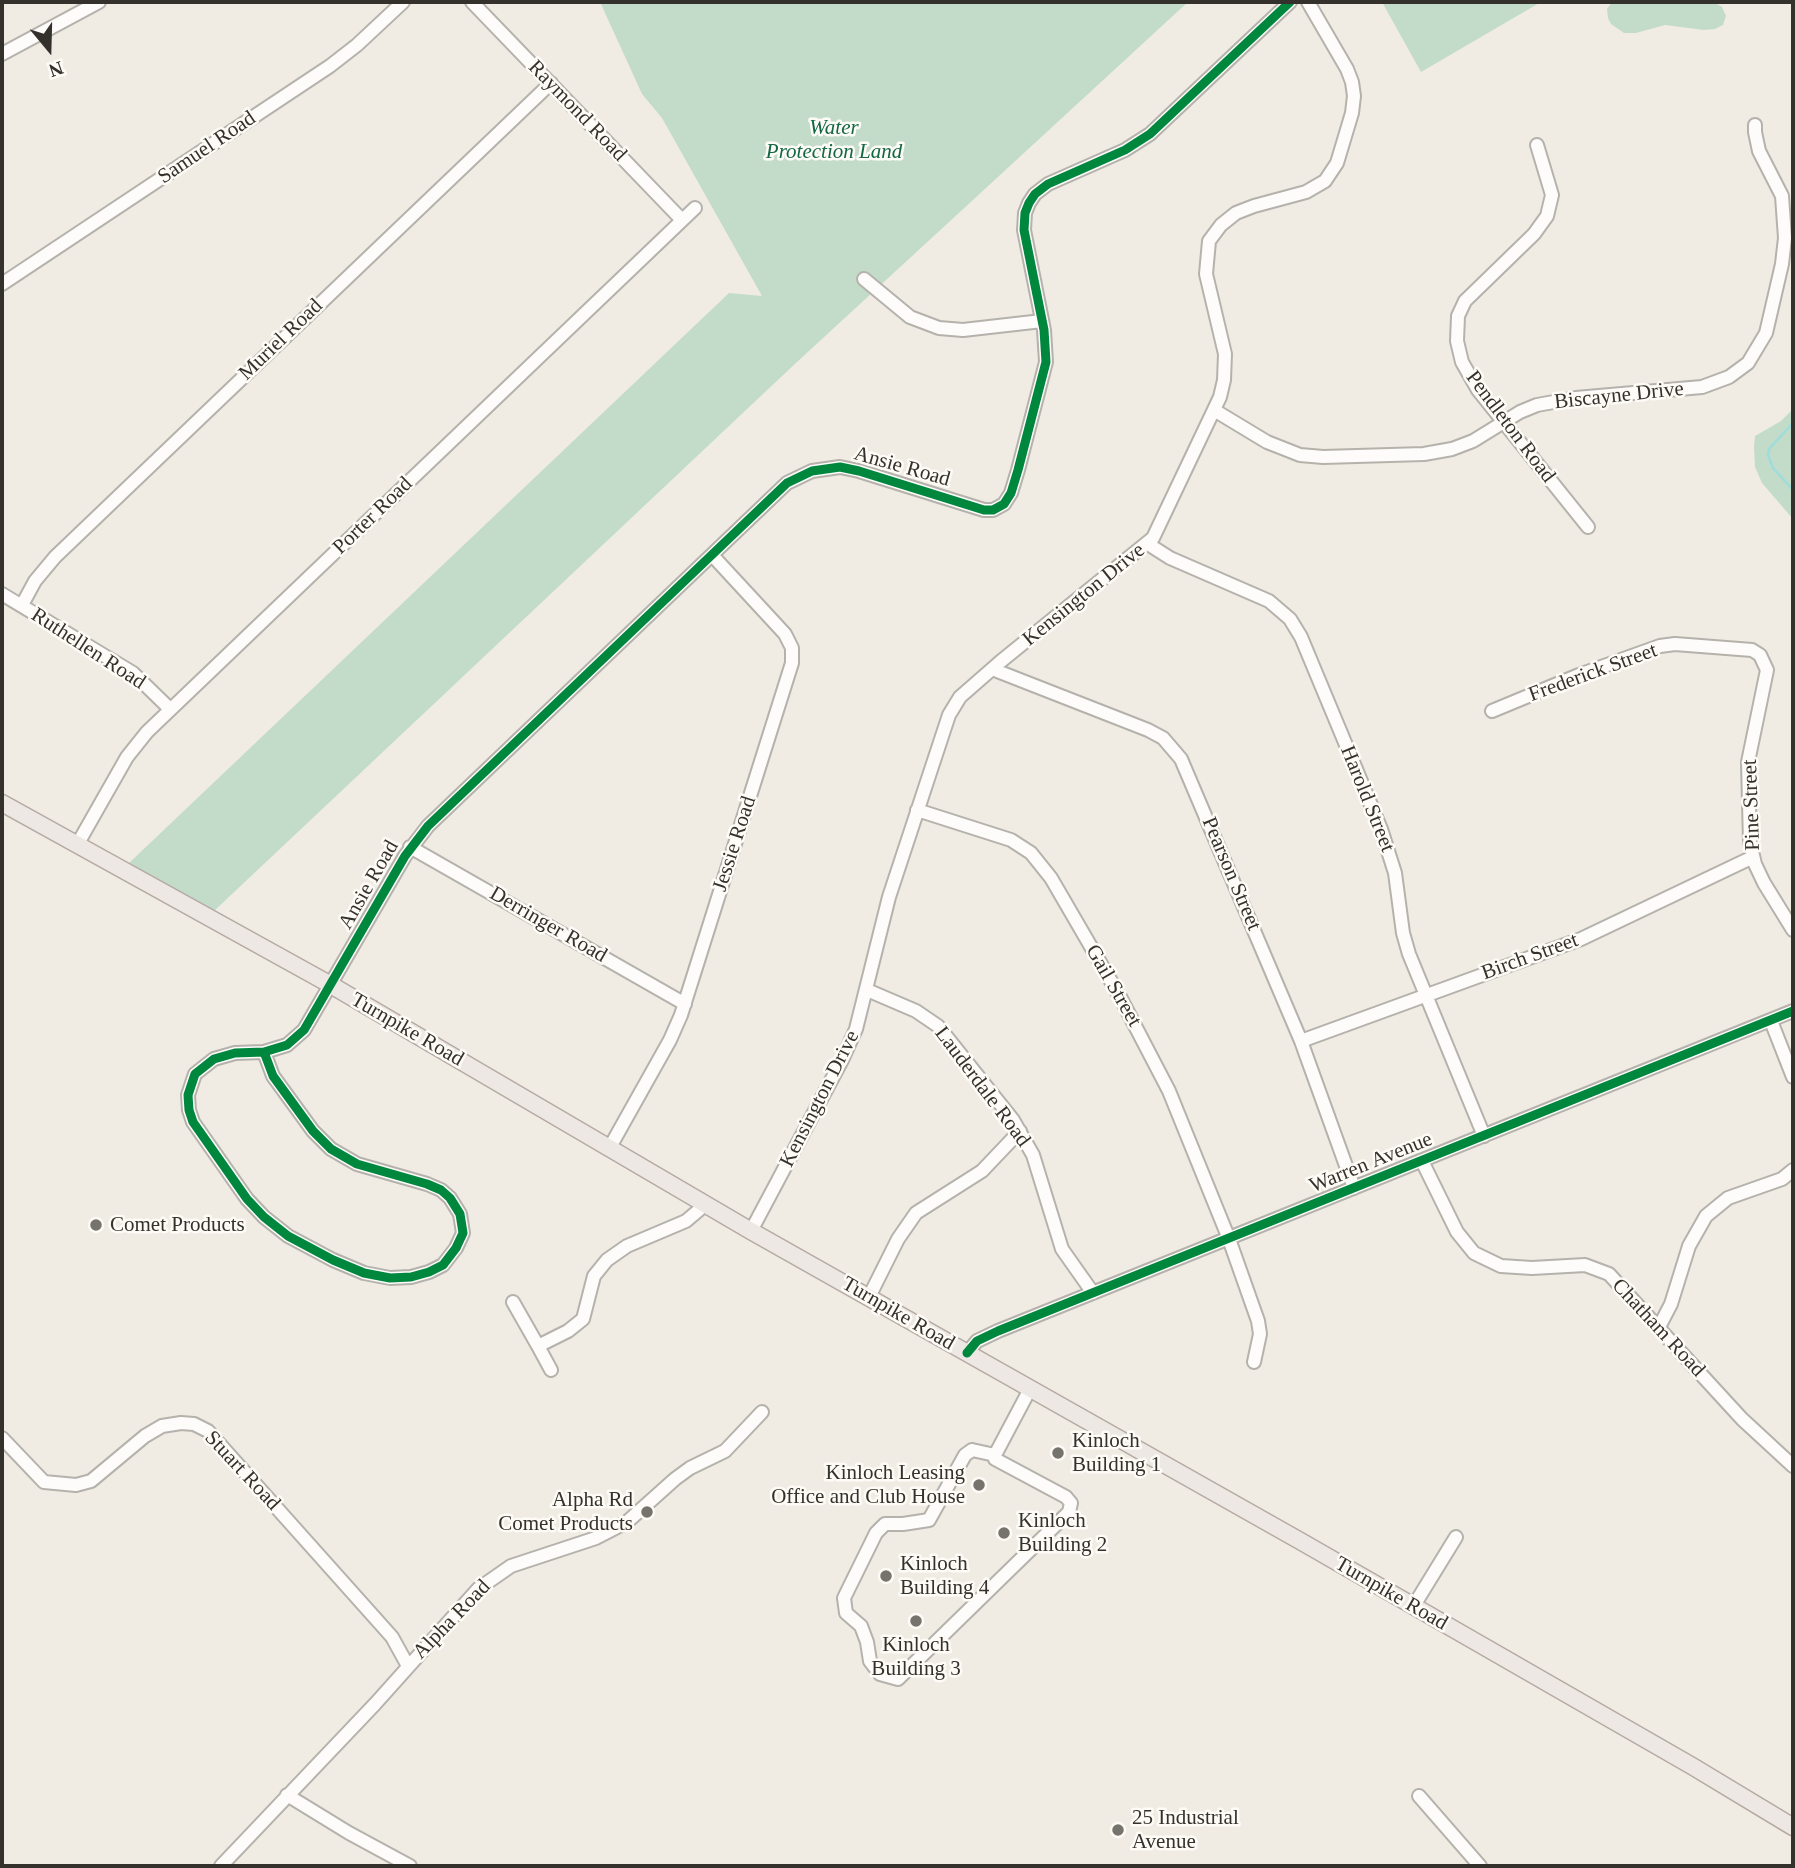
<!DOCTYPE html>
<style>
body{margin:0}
#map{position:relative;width:1795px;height:1868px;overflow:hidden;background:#f0ece4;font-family:"Times New Roman",serif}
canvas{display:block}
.frame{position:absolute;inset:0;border:4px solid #34312c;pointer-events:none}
.north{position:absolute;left:14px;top:14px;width:70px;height:70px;-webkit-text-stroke:5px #fefbf6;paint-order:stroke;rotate:161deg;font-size:19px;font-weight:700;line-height:28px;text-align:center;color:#34312c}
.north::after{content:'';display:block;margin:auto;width:24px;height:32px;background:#34312c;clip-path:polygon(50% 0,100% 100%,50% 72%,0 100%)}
</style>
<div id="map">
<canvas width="1795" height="1868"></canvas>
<div class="frame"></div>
<div class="north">N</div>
</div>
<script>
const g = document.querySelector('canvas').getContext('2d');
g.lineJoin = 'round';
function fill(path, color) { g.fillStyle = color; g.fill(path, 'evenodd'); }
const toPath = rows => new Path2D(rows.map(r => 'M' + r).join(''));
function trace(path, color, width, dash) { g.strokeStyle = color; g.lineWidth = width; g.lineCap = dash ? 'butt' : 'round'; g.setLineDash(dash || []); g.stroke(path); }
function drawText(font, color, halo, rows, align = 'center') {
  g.font = font + ' "Times New Roman",serif'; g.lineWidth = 5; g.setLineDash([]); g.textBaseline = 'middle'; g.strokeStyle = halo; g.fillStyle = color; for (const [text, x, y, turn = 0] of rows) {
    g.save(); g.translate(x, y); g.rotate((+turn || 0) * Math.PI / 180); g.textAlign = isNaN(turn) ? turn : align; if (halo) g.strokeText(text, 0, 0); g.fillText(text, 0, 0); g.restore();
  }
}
const green = toPath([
 [600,2,1188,2,797,362,214,911,129,863,729,293,762,296,662,118,642,94],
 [1382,2,1541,2,1421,72],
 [1612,2,1714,2,1722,7,1726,16,1723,25,1715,29,1704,30,1665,25,1636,33,1624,33,1611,24,1608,18,1607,9],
 [1793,409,1793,519,1762,483,1755,467,1754,447,1755,436,1781,421]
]);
const stream = toPath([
 [1793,423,1769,449,1768,455,1773,468,1793,490]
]);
const minor = toPath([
 [472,2,682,220],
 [2,54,99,2],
 [1537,145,1552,195,1547,216,1534,234,1465,301,1458,316,1457,341,1462,362,1478,390,1588,527],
 [864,279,910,317,939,328,963,330,1042,321],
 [2,284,330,66,357,45,403,2],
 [1214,410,1267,442,1300,455,1323,457,1424,454,1452,449,1473,441,1520,412,1537,405,1576,398,1702,387,1729,377,1748,363,1766,333,1782,264,1785,238,1782,196,1759,151,1755,132,1755,125],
 [1148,544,1170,558,1269,601,1290,619,1301,637,1381,829,1395,873,1403,933,1409,954,1484,1136],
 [2,594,133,673,170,709],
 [22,605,35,581,55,557,551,83],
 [992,669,1148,730,1163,738,1181,759,1301,1041,1354,1188],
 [1492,711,1579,675,1660,646,1675,644,1752,650,1760,655,1767,670,1748,762,1750,843,1755,864,1764,883,1793,930],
 [917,810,1011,840,1031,853,1051,878,1119,995,1169,1091,1229,1239,1258,1321,1260,1334,1254,1362],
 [77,845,127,757,147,732,695,208],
 [410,847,685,1004],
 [867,990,916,1011,938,1026,1013,1120,1033,1155,1062,1249,1093,1293],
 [1771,1021,1793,1077],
 [1301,1041,1581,939,1753,857],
 [264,1052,235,1053,214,1059,195,1074,188,1095,189,1110,193,1122,247,1199,264,1217,288,1236,333,1260,364,1273,390,1278,411,1277,429,1272,443,1265,456,1248,463,1233,460,1214,450,1198,441,1190,427,1184,357,1164,331,1149,313,1131,273,1076,264,1052,287,1045,304,1030,405,856,428,826,787,483,812,471,840,467,859,471,984,510,993,510,1004,504,1011,493,1018,470,1046,362,1044,330,1024,230,1025,213,1029,203,1035,194,1048,184,1125,150,1150,134,1290,2],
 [610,1147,670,1040,681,1015,792,663,792,648,785,634,712,555],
 [1422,1161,1457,1232,1474,1253,1501,1266,1532,1268,1585,1265,1609,1274,1742,1419,1793,1466],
 [751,1231,842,1060,856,1029,889,897,949,715,960,697,1000,662,1153,538,1220,397,1224,380,1225,354,1206,274,1209,241,1221,225,1236,213,1254,206,1306,192,1325,181,1337,163,1352,113,1354,96,1352,82,1347,69,1308,2],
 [869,1297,898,1239,916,1213,982,1171,1020,1131],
 [513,1302,538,1346,568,1331,583,1319,594,1276,607,1260,627,1246,686,1221,706,1204],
 [1659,1327,1671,1304,1689,1246,1706,1216,1728,1198,1782,1179,1793,1170],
 [538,1346,551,1370],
 [967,1353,977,1341,998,1331,1793,1011],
 [2,1438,44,1482,76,1485,91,1481,145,1436,162,1426,181,1423,194,1424,208,1431,392,1637,408,1666],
 [972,1450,995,1455,995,1459,1066,1497,1071,1503,1069,1512,898,1679,880,1674,870,1661,867,1642,861,1626,846,1613,844,1598,876,1533,885,1524,903,1524,929,1520,965,1455,972,1450],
 [995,1455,1030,1389],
 [1413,1607,1456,1537],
 [287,1795,349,1833,410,1866],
 [1419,1796,1480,1866],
 [221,1866,375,1704,478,1589,511,1566,596,1538,627,1522,675,1479,690,1468,725,1451,762,1412]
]);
const major = toPath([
 [2,803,331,985,751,1231,1302,1542,1692,1766,1793,1827]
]);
const cycleway = toPath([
 [264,1052,235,1053,214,1059,195,1074,188,1095,189,1110,193,1122,247,1199,264,1217,288,1236,333,1260,364,1273,390,1278,411,1277,429,1272,443,1265,456,1248,463,1233,460,1214,450,1198,441,1190,427,1184,357,1164,331,1149,313,1131,273,1076,264,1052,287,1045,304,1030,405,856,428,826,787,483,812,471,840,467,859,471,984,510,993,510,1004,504,1011,493,1018,470,1046,362,1044,330,1024,230,1025,213,1029,203,1035,194,1048,184,1125,150,1150,134,1290,2],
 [967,1353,977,1341,998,1331,1793,1011]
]);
const markers = [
 [96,1225,7,"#76726c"],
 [1058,1453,7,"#76726c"],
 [979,1485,7,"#76726c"],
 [647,1512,7,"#76726c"],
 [1004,1533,7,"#76726c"],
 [886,1576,7,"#76726c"],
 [916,1621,7,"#76726c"],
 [1118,1830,7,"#76726c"]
];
const streetNames = [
 ["Raymond Road",577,111,46],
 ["Samuel Road",207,148,-34],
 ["Muriel Road",281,340,-44],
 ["Biscayne Drive",1619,396,-6],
 ["Pendleton Road",1510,427,53],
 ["Ansie Road",902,467,16],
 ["Porter Road",373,516,-44],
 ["Kensington Drive",1084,595,-39],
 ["Ruthellen Road",88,649,33],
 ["Frederick Street",1593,673,-20],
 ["Harold Street",1367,799,68],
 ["Pine Street",1752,805,-92],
 ["Jessie Road",735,844,-72],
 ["Pearson Street",1231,874,67],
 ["Ansie Road",369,885,-60],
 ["Derringer Road",548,925,30],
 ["Birch Street",1530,957,-20],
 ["Gail Street",1113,986,60],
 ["Turnpike Road",407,1030,30],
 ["Lauderdale Road",982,1087,53],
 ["Kensington Drive",820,1099,-63],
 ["Warren Avenue",1371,1163,-22],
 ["Turnpike Road",898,1314,30],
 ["Chatham Road",1658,1328,47],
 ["Stuart Road",242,1471,47],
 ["Turnpike Road",1391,1594,30],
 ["Alpha Road",452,1620,-46]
];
const parkNames = [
 ["Water",834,128],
 ["Protection Land",834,152]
];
const poiNames = [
 ["Comet Products",110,1225],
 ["Kinloch",1072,1441],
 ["Building 1",1072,1465],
 ["Kinloch Leasing",965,1473,"right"],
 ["Office and Club House",965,1497,"right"],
 ["Alpha Rd",633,1500,"right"],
 ["Comet Products",633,1524,"right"],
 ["Kinloch",1018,1521],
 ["Building 2",1018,1545],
 ["Kinloch",900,1564],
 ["Building 4",900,1588],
 ["Kinloch",916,1645,"center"],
 ["Building 3",916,1669,"center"],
 ["25 Industrial",1132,1818],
 ["Avenue",1132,1842]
];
fill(green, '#c3dcca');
trace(stream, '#9edddc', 2.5);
trace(minor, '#b5b2ac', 16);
trace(major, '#b6aaa3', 19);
trace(minor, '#fdfcfb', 12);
trace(major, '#eee8e4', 16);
trace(cycleway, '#00873e', 9);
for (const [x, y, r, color] of markers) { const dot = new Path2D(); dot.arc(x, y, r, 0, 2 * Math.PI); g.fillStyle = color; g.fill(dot); trace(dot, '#fefbf6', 2.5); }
drawText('21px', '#34312c', '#fefbf6', streetNames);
drawText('italic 21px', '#126746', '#fefbf6', parkNames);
drawText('21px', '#34312c', '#fefbf6', poiNames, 'left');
</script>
